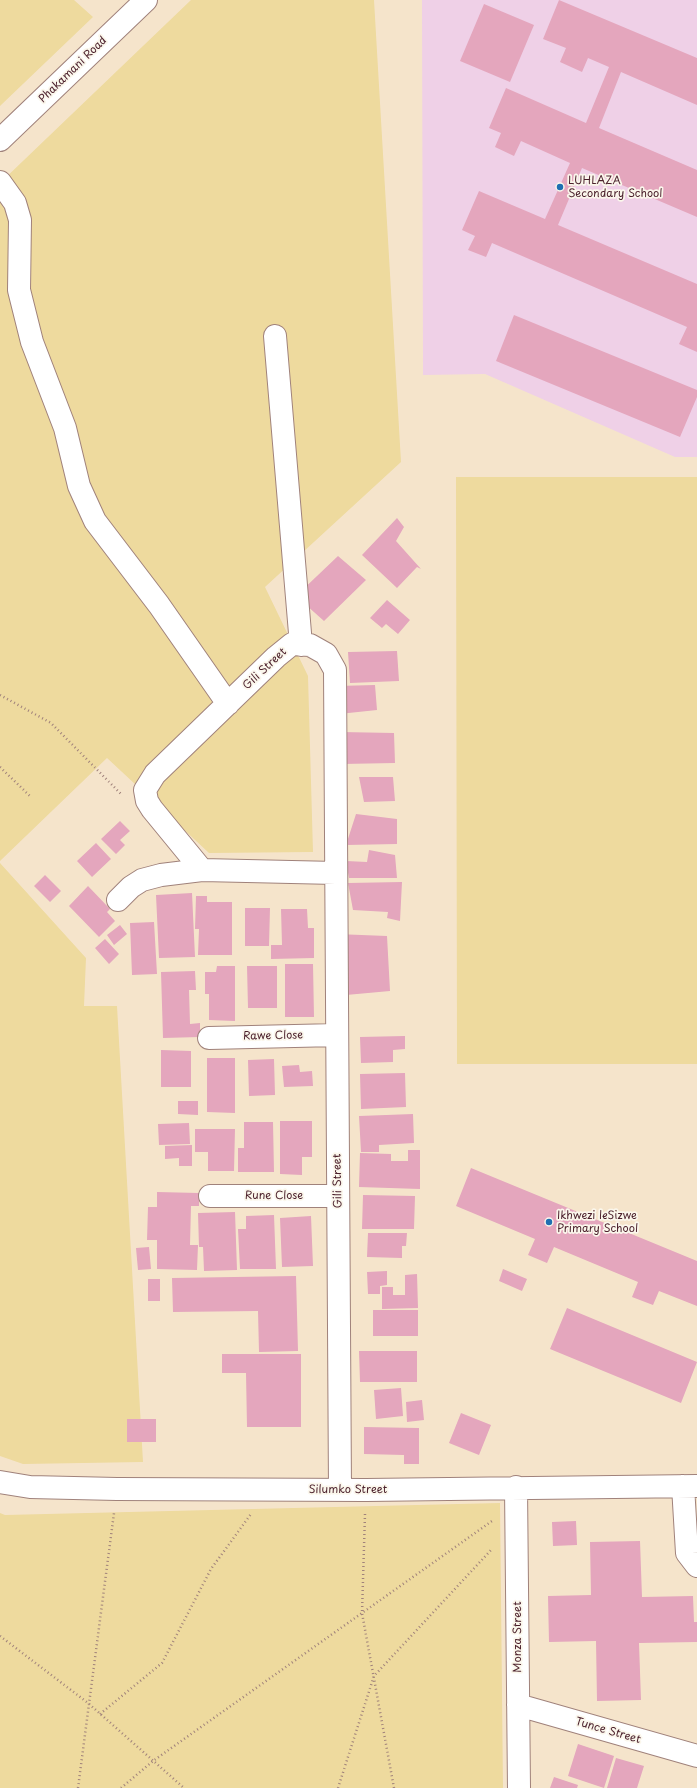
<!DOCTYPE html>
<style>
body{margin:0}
canvas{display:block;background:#f5e4cb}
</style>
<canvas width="697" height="1788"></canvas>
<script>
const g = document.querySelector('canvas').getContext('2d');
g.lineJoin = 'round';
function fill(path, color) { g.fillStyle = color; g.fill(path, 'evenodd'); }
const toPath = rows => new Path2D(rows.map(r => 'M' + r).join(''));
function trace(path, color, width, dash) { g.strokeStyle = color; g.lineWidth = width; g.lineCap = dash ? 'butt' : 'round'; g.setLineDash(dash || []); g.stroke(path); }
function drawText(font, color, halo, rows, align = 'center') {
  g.font = font + ' "Playpen Sans",sans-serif'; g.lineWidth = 3.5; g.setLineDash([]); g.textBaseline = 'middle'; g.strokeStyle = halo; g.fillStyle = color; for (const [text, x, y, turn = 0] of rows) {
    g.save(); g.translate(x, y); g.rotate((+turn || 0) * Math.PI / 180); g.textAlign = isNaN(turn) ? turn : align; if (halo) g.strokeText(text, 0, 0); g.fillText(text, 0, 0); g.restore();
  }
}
const built = toPath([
 [422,0,697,0,697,457,675,457,485,374,423,375]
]);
const sand = toPath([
 [0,0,74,0,93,17,0,106],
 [191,0,374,0,401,462,265,587,308,676,313,852,209,853,107,758,0,861,0,183],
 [456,477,697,477,697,1064,457,1064],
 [0,863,86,958,84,1006,117,1006,143,1462,23,1464,0,1456],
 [500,1503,503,1788,0,1788,0,1513,5,1515]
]);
const building = toPath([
 [559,0,697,58,697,105,621,72,599,128,697,170,697,217,582,168,558,225,697,284,697,352,679,344,687,327,492,243,486,257,468,250,475,236,462,230,479,191,545,219,570,163,521,141,514,156,495,147,501,133,489,128,506,88,586,123,609,67,588,58,582,72,560,62,566,48,543,39],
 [484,4,534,25,510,82,460,61],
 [514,315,697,390,697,397,680,437,496,361],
 [397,518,404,527,396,541,421,569,417,567,397,588,362,555],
 [338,556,366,580,324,621,296,596],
 [387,600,410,620,398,634,386,624,382,628,370,618],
 [397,651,399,681,350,683,348,652],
 [375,685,377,710,339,714,337,686],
 [341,732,394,733,395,763,342,764],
 [359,777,393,777,395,801,364,802],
 [356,814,397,819,397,844,346,845],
 [120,821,130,831,120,840,125,845,116,854,101,839],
 [96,843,111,859,92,877,77,861],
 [369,850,395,855,397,878,349,878,346,861,367,862],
 [45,875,61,891,50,902,34,886],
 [402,882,400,921,387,918,388,912,353,910,348,883],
 [88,886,110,909,107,912,115,921,99,937,69,906],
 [192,893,195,957,159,958,156,895],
 [196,896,207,896,207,902,232,902,232,955,198,955,199,929,195,929],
 [245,908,270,908,269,946,245,946],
 [281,909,307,909,308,928,314,928,314,958,271,959,271,945,282,945],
 [154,922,157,974,132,975,130,923],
 [120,925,127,934,114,945,107,935],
 [336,934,387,936,390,991,346,995],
 [105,939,119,954,109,964,95,948],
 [285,964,313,964,314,1017,285,1017],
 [217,966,235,966,235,1021,209,1020,209,994,205,994,205,972,216,972],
 [247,966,277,966,277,1008,248,1008],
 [195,971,196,990,189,990,190,1024,200,1023,200,1037,163,1038,161,972],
 [405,1036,405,1049,393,1050,393,1062,361,1063,360,1037],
 [161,1050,191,1051,191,1087,161,1087],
 [207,1058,235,1058,235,1113,207,1112],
 [274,1059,275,1095,249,1096,248,1060],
 [299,1065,300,1072,312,1071,313,1086,284,1087,282,1066],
 [405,1073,406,1107,361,1109,360,1074],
 [178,1101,198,1101,198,1115,178,1114],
 [413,1114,414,1143,379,1145,379,1152,361,1152,359,1116],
 [280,1121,312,1121,312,1157,302,1157,302,1175,280,1174],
 [244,1122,273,1122,274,1172,238,1172,238,1148,244,1148],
 [189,1123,190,1144,159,1145,158,1124],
 [195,1129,235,1129,234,1171,208,1171,208,1152,195,1152],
 [192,1145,192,1166,179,1166,179,1158,165,1159,165,1146],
 [408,1150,420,1150,420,1189,359,1187,360,1153,391,1154,391,1161,408,1161],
 [471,1168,697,1261,697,1306,659,1291,653,1305,632,1297,638,1282,554,1247,547,1263,528,1255,535,1239,456,1206],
 [157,1192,199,1193,199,1206,191,1206,190,1245,198,1245,197,1270,157,1269,157,1240,147,1240,148,1207,157,1207],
 [363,1195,415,1196,414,1229,362,1229],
 [235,1212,237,1270,204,1271,203,1247,199,1247,198,1213],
 [274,1215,276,1269,240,1269,238,1229,246,1229,246,1216],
 [311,1216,313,1266,282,1267,280,1218],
 [368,1233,407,1233,406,1246,402,1246,402,1258,367,1257],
 [149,1247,151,1269,138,1270,136,1248],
 [503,1269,527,1279,522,1291,499,1281],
 [387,1271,387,1285,380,1286,380,1294,368,1294,367,1272],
 [417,1274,418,1308,382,1309,382,1287,393,1287,393,1295,405,1295,405,1275],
 [296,1276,298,1351,259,1352,258,1311,173,1312,172,1278],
 [148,1279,160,1279,160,1301,148,1301],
 [567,1308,697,1362,681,1403,550,1349],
 [373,1310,418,1310,418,1336,373,1336],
 [359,1351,417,1351,417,1382,360,1382],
 [222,1354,301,1354,301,1427,247,1427,246,1373,222,1373],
 [401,1388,403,1416,376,1419,374,1390],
 [422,1400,424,1420,407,1422,406,1402],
 [461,1413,491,1425,479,1455,449,1443],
 [127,1419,156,1419,156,1442,127,1442],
 [364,1427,419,1428,419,1464,404,1464,404,1455,364,1454],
 [576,1521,577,1545,553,1546,552,1522],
 [640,1541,642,1597,693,1596,694,1622,697,1622,697,1642,639,1643,641,1700,597,1701,596,1641,549,1642,548,1596,591,1595,590,1542],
 [578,1744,614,1756,604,1788,568,1776],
 [616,1758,644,1766,637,1788,607,1788],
 [554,1777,578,1785,577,1788,550,1788]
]);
const path = toPath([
 [0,695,51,723,121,794],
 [0,767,31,797],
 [365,1514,362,1613,394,1788],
 [0,1636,88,1703,184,1788],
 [100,1714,162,1663,211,1569,251,1514],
 [78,1788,114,1513],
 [121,1788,153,1761,492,1521],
 [338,1788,374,1676,492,1549]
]);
const street = toPath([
 [0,182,15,203,20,220,19,290,32,342,65,428,79,486,95,521,159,605,228,704],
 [275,336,301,645],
 [202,870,152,809,147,801,145,790,155,774,276,657,292,644,310,645,326,654,335,670,340,1490],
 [118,900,131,887,142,880,161,875,202,870,336,873],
 [209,1038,337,1035],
 [210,1196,338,1196],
 [0,1482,30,1487,117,1489,366,1490,697,1486],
 [683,1486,687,1553,697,1566],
 [516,1487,519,1788],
 [518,1705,697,1756]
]);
const secondary = toPath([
 [0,140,146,0]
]);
const markers = [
 [560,187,4,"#1f6fb2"],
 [549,1222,4,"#1f6fb2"]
];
const streetNames = [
 ["Phakamani Road",73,70,-44],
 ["Gili Street",265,669,-43],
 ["Rawe Close",273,1036,-1],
 ["Gili Street",338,1181,-91],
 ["Rune Close",274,1196],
 ["Silumko Street",348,1490],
 ["Monza Street",518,1637,-90],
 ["Tunce Street",608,1731,16]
];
const poiNames = [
 ["LUHLAZA",568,181],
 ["Secondary School",568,194],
 ["Ikhwezi leSizwe",557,1216],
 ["Primary School",557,1229]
];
fill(built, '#efd0e7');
fill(sand, '#eeda9e');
fill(building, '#e4a6bd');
trace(street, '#a0827b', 24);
trace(secondary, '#a0827b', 24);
trace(path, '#a0827b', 2.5, [1, 3]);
trace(street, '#fff', 22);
trace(secondary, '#fff', 22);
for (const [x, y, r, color] of markers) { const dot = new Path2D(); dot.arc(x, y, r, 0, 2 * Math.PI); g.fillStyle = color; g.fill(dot); trace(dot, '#fbf7ec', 1.5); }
drawText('11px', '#4a1f2b', '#fbf7ec', streetNames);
drawText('11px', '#4a1f2b', '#fbf7ec', poiNames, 'left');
</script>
